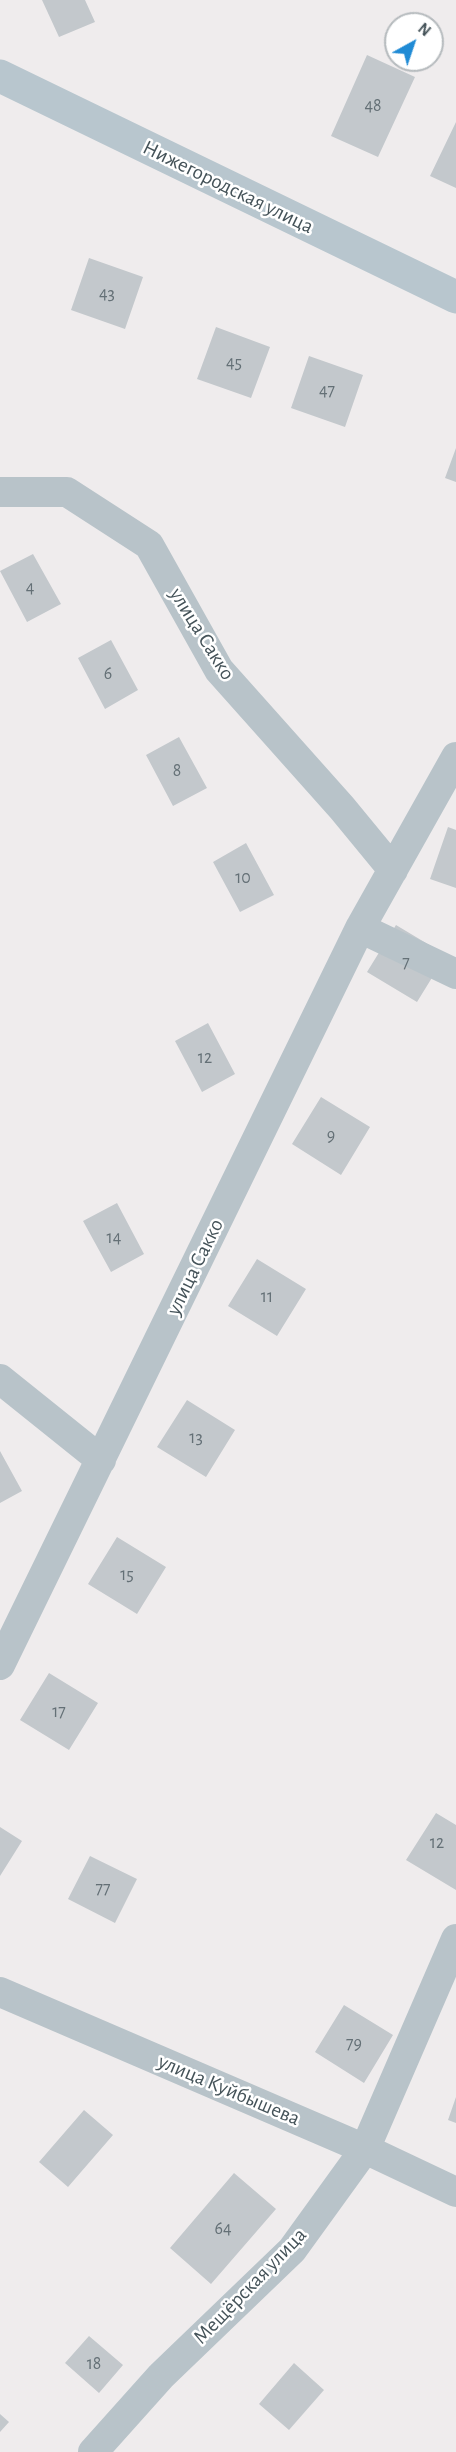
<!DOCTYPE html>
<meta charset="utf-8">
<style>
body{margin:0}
#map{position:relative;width:456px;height:2452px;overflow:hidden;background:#efeced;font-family:"Alegreya Sans",sans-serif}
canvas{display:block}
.north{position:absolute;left:384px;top:12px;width:60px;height:60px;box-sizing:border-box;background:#fff;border:2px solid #b5babd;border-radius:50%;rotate:40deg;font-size:16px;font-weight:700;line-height:24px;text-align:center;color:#455359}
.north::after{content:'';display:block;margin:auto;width:21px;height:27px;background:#208bd5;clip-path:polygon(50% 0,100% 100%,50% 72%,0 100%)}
</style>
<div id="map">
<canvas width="456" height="2452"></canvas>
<div class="north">N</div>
</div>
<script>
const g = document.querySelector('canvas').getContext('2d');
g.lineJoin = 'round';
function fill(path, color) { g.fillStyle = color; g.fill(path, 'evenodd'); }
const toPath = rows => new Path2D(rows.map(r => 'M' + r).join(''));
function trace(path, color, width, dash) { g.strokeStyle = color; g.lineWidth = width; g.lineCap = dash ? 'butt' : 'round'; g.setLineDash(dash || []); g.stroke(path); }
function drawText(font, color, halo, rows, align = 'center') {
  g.font = font + ' "Alegreya Sans",sans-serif'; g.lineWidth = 5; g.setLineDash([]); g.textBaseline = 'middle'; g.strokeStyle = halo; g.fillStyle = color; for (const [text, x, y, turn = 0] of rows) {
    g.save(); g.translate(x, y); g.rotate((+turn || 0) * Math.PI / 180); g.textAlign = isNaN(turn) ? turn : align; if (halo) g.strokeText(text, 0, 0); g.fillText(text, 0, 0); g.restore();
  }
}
const building = toPath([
 [42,0,85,0,95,22,59,37],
 [367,55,415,77,378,157,331,136],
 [456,122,456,188,430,176],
 [89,258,143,277,125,329,71,310],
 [216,327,270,347,251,398,197,379],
 [309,356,363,375,345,427,291,408],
 [456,448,456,482,445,478],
 [33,554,61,604,27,622,0,571],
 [111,640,138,690,105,709,78,658],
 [179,737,207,788,173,806,146,755],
 [448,827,456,830,456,888,430,879],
 [246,843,274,895,240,912,213,862],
 [396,925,446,955,417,1002,367,972],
 [208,1023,235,1074,202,1092,175,1041],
 [321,1097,370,1127,341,1175,292,1144],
 [117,1203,144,1254,111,1272,83,1221],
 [257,1259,306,1289,277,1336,228,1306],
 [187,1400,235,1430,206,1477,157,1447],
 [0,1451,22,1491,0,1503],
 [117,1537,166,1567,137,1614,88,1584],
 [49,1673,98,1703,69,1750,20,1720],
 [436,1813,456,1825,456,1890,406,1860],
 [0,1827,22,1841,0,1876],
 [90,1856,137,1879,115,1923,68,1899],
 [344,2005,393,2035,364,2083,315,2052],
 [456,2097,456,2123,448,2120],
 [84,2110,113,2135,68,2187,39,2162],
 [234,2173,276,2209,211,2284,170,2248],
 [89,2336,123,2365,99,2393,65,2363],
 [294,2363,324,2390,289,2430,259,2404],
 [0,2414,9,2422,0,2432]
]);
const street = toPath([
 [0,492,67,492,149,545,219,670,342,808,393,870],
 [360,928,456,974],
 [0,1379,101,1460],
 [0,1665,360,928,456,757],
 [0,1992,365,2149,456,2192],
 [93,2452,161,2376,292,2250,365,2149,456,1939]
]);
const secondary = toPath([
 [0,76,456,297]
]);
const numberNames = [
 ["48",373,106],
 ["43",107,294],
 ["45",234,363],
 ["47",327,391],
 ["4",30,588],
 ["6",108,674],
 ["8",177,771],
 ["10",243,878],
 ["7",406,963],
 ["12",205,1058],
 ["9",331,1136],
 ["14",114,1238],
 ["11",267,1297],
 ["13",196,1438],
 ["15",127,1575],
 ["17",59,1712],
 ["12",437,1843],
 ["77",103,1889],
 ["79",354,2044],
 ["64",223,2229],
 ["18",94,2364]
];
const streetNames = [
 ["Нижегородская улица",228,187,26],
 ["улица Сакко",202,634,58],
 ["улица Сакко",195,1267,-64],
 ["улица Куйбышева",229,2090,23],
 ["Мещёрская улица",250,2286,-46]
];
fill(building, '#c3c8cc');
trace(street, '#b8c3c9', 30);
trace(secondary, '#b8c6ce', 33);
drawText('18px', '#647076', null, numberNames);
drawText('21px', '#455359', '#fff', streetNames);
</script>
